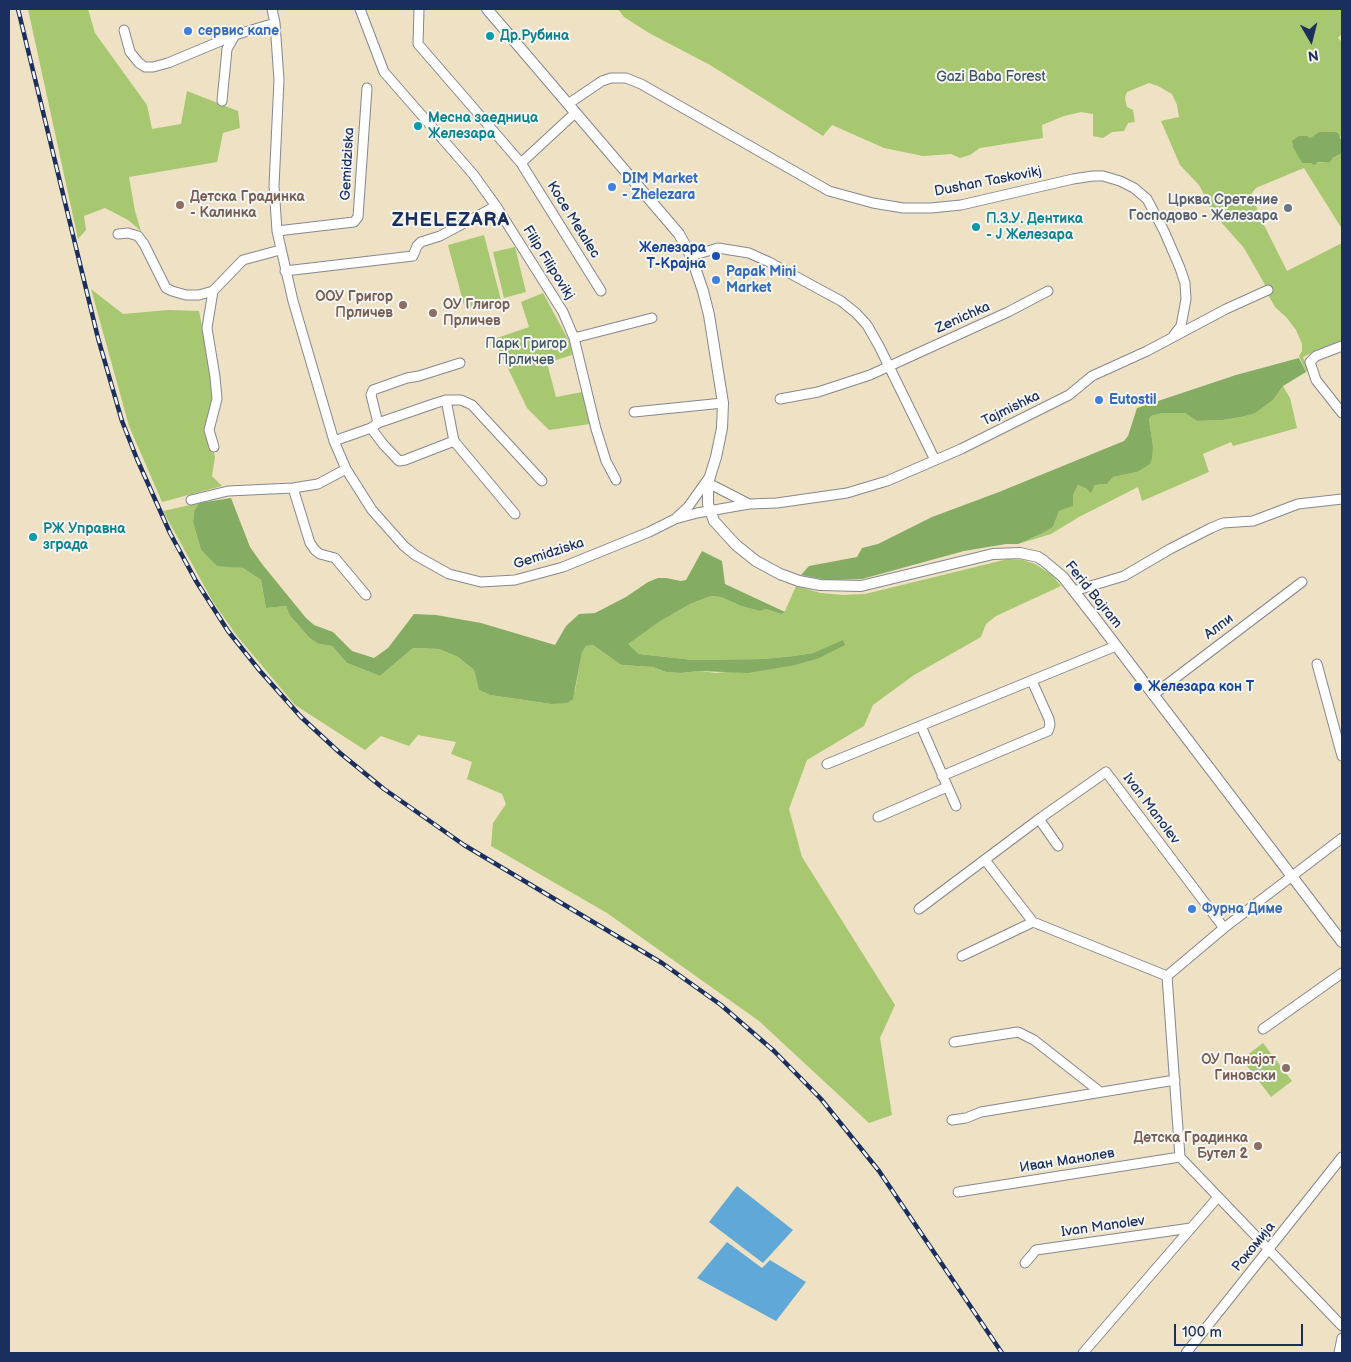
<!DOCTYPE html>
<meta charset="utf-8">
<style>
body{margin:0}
#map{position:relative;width:1351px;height:1362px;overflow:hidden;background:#efe1c3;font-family:"Balsamiq Sans",sans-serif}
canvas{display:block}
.frame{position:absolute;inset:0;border:10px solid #1b2f5e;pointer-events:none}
.north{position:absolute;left:1286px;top:15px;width:50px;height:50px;-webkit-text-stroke:4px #f6f6f2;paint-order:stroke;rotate:172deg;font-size:14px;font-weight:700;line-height:20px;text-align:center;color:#1b2f5e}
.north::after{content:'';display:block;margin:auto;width:18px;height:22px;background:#1b2f5e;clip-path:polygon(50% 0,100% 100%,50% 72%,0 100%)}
.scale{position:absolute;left:1174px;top:1324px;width:129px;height:22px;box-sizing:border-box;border:2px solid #1b2f5e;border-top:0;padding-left:6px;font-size:15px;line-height:18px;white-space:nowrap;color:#1b2f5e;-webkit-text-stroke:4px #f6f6f2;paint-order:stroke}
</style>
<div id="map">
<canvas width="1351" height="1362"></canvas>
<div class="frame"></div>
<div class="north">N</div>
<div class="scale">100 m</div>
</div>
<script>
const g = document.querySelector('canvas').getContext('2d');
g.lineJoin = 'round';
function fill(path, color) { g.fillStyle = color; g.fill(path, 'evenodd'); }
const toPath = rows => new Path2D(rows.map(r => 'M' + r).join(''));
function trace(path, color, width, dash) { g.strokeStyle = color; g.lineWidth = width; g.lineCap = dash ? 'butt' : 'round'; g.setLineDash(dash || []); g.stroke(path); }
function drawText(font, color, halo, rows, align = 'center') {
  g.font = font + ' "Balsamiq Sans",sans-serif'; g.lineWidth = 4; g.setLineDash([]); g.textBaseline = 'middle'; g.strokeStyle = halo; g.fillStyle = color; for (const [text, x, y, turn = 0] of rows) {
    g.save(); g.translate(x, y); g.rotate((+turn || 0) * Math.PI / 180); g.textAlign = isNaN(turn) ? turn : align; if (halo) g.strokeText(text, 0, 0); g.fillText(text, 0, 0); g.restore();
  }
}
const green = toPath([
 [28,9,88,9,95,33,147,105,152,129,181,124,187,91,238,111,240,128,223,133,217,162,129,177,135,211,141,231,128,220,105,208,84,216,86,230,78,239],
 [618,9,1342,9,1342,34,1338,38,1342,42,1342,142,1341,137,1319,132,1310,138,1292,144,1302,163,1305,163,1327,162,1342,153,1342,229,1304,168,1258,187,1255,189,1252,193,1259,215,1287,271,1342,243,1342,342,1317,350,1303,357,1308,370,1306,372,1299,356,1302,351,1302,344,1296,330,1287,318,1275,307,1266,291,1268,290,1244,248,1214,214,1199,185,1180,165,1161,121,1179,117,1177,105,1172,94,1158,86,1149,83,1127,92,1125,98,1127,107,1133,110,1135,122,1128,123,1124,131,1112,132,1103,138,1093,136,1093,114,1081,112,1064,116,1042,125,1043,138,980,148,970,155,960,158,951,154,923,156,884,148,832,125,823,136,710,65,649,33,624,17],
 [484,235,501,300,465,309,448,245],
 [515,247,526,292,504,298,493,252],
 [91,289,123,314,168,310,199,311,211,372,213,395,206,425,215,457,212,476,222,486,162,502,129,426],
 [543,293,570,343,572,355,547,363,556,397,582,392,590,424,549,430,527,408,494,339,529,327,521,302],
 [1283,386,1290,398,1297,428,1233,446,1231,442,1203,454,1209,472,1142,501,1138,487,1079,517,1051,534,1018,544,1043,533,1053,527,1059,511,1072,506,1073,495,1078,485,1087,489,1100,484,1107,484,1113,477,1137,472,1153,446,1149,419,1151,416,1163,413,1185,413,1197,421,1223,420,1241,417,1274,399],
 [199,503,194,511,193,522,201,550,217,565,243,568,261,580,266,608,286,606,290,616,299,626,319,644,332,646,347,663,380,676,413,648,439,649,458,657,474,670,479,690,490,695,551,704,575,691,582,651,586,646,593,645,621,665,653,667,666,672,681,673,699,671,716,673,796,665,817,659,842,641,813,653,794,656,764,659,693,660,639,654,627,644,659,622,690,604,711,596,721,597,741,606,760,611,766,609,781,614,785,611,796,586,821,593,843,595,865,594,1008,559,1023,560,1035,564,1052,575,1061,586,996,616,986,624,981,637,914,675,873,705,864,726,807,760,789,809,802,857,895,1005,880,1038,892,1115,869,1123,759,1021,607,913,491,846,493,823,506,804,502,794,467,779,472,762,451,754,456,742,418,735,409,746,381,736,365,750,295,705,237,636,213,602,163,511],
 [1263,1043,1292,1081,1271,1097,1242,1059]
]);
const forest = toPath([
 [1319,132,1334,132,1338,133,1342,142,1342,153,1333,158,1329,163,1327,162,1318,162,1314,165,1311,163,1302,163,1293,147,1292,141,1299,136,1307,136,1310,138],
 [1299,358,1306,372,1283,386,1274,399,1255,413,1241,417,1223,420,1197,421,1185,413,1163,413,1151,416,1149,419,1153,446,1152,458,1150,464,1137,472,1113,477,1107,484,1100,484,1094,486,1091,493,1087,489,1078,485,1073,495,1073,506,1059,511,1053,527,1043,533,1018,544,1006,544,964,551,862,579,827,580,801,575,809,566,857,557,862,548,878,544,932,517,999,492,1124,441,1128,436,1137,408,1236,375],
 [231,498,250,547,262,564,306,618,314,625,333,632,352,651,374,658,388,648,414,614,436,615,481,623,555,645,566,626,579,614,595,613,626,597,648,582,658,578,666,578,681,581,686,580,702,551,722,561,725,584,785,612,781,614,766,609,760,611,741,606,721,597,711,596,690,604,659,622,628,644,639,654,693,660,764,659,794,656,813,653,843,640,845,645,817,659,796,665,748,673,699,671,681,673,666,672,653,667,621,665,593,645,586,646,582,652,573,699,567,703,551,704,490,695,479,690,474,670,458,657,439,649,413,648,380,676,347,663,332,646,319,644,310,638,290,616,286,606,266,608,261,580,243,568,217,566,201,550,193,522,194,511,199,503]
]);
const water = toPath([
 [737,1186,793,1230,763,1263,709,1222],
 [727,1242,762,1268,770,1260,806,1282,776,1321,697,1278]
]);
const minor = toPath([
 [272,9,275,23,279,80,274,186,277,231,293,301,334,441,346,469,372,510,404,546,415,555,449,574,481,582,515,580,563,567,649,532,675,519,697,513,749,504,777,503,847,493,887,481,961,449,1069,395,1092,376,1147,351,1226,309,1268,290],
 [360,9,384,72,473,174,496,206,563,312,574,338,596,429,606,461,616,480],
 [419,9,418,44,521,163,601,291],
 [124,30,130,52,139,63,145,67,153,67,168,63,235,35],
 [222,101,227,49,235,35,275,23],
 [568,104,602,81,611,78,626,78,641,84,829,191,873,203,903,208,931,208,961,205,1073,179,1093,176,1103,176,1120,181,1134,188,1147,199,1164,231,1180,268,1185,283,1186,299,1181,326,1174,335],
 [521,163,575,113],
 [277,231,354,222,358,217,367,88],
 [118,234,128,233,138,236,144,244,166,288,172,291,186,295,199,295,213,291,243,260,280,250],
 [691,256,718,248,749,253,769,262,841,301,856,313,867,325,879,346,935,460],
 [285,271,413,256,417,246,421,242,440,236,496,206],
 [213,291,207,328,215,377,217,399,209,430,214,447],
 [574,338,652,318],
 [1342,346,1316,356,1310,362,1316,380,1342,413],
 [780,399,818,392,870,375,1008,312,1048,291],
 [446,400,454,441,515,514],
 [634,412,723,403],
 [378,423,371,395,373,390,407,378,419,376,460,363],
 [371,428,383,444,399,461,405,460,454,441],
 [334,441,371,428,378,423,436,403,446,400,461,400,472,405,542,481],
 [708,483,749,504],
 [293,488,310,543,315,550,320,554,335,558,366,595],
 [191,500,228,491,293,488,318,484,346,469],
 [677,517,688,507,708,479],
 [1074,591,1124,576,1170,549,1211,528,1223,523,1253,521,1298,504,1342,499],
 [1317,664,1342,756],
 [1153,695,1302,582],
 [921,726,956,806],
 [827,764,1116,646],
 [942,776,1048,731,1050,725,1049,719,1032,681],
 [878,817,947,787],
 [1039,819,1058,846],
 [985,860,1033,922],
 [919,909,1039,819,1106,772,1224,928],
 [962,956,1033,922,1167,976],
 [1167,976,1180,1157,1342,1326],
 [1167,976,1224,928,1342,838],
 [1263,1029,1342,973],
 [954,1042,1018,1032,1034,1040,1099,1091],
 [952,1120,966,1118,981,1112,1175,1080],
 [958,1192,1180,1157],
 [1025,1263,1036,1250,1191,1228],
 [1083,1353,1218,1197],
 [1186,1353,1342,1157],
 [1339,1353,1342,1338]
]);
const tertiary = toPath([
 [487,9,679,234,691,256,703,291,709,315,723,403,722,428,716,457,708,483,708,504,714,521,736,545,756,561,780,574,799,581,820,585,861,586,993,554,1020,553,1038,557,1044,561,1063,577,1095,618,1342,942]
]);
const rail = toPath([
 [18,9,98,338,122,421,137,459,170,533,196,581,228,631,260,671,301,717,340,753,384,789,464,845,662,963,721,1005,774,1051,821,1099,879,1171,1002,1353]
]);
const markers = [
 [188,31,5,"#3f7fe0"],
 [490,36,5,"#0f9aa8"],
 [418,126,5,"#0f9aa8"],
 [612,187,5,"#3f7fe0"],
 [180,205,5,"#8d6e63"],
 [1288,208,5,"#6b7280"],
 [976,227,5,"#0f9aa8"],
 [716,256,5,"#1a4fb4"],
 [716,280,5,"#3f7fe0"],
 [403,305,5,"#8d6e63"],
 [433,313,5,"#8d6e63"],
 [1099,400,5,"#3f7fe0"],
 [33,537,5,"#0f9aa8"],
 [1138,687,5,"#1a4fb4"],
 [1192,909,5,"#3f7fe0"],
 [1286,1068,5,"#8d6e63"],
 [1258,1146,5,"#8d6e63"]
];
const shopNames = [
 ["сервис капе",198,31],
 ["DIM Market",622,179],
 ["- Zhelezara",622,195],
 ["Papak Mini",726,272],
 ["Market",726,288],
 ["Eutostil",1109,400],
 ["Фурна Диме",1202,909]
];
const cultureNames = [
 ["Др.Рубина",500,36],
 ["Месна заедница",428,118],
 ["Железара",428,134],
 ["П.З.У. Дентика",986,219],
 ["- Ј Железара",986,235],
 ["РЖ Управна",43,529],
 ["зграда",43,545]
];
const parkNames = [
 ["Gazi Baba Forest",991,77],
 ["Парк Григор",526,344],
 ["Прличев",526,360]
];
const streetNames = [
 ["Gemidziska",348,164,-87],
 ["Dushan Taskovikj",988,182,-11],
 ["Koce Metalec",573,220,58],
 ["Filip Filipovikj",548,263,58],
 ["Zenichka",963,318,-24],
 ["Tajmishka",1011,409,-26],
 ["Gemidziska",549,554,-18],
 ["Ferid Bajram",1093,595,51],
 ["Алпи",1219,627,-37],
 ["Ivan Manolev",1151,809,53],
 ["Иван Манолев",1067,1161,-9],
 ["Ivan Manolev",1103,1227,-8],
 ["Рокомија",1254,1247,-51]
];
const educationNames = [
 ["Детска Градинка",190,197,"left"],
 ["- Калинка",190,213,"left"],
 ["ООУ Григор",393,297],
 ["Прличев",393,313],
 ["ОУ Глигор",443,305,"left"],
 ["Прличев",443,321,"left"],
 ["ОУ Панајот",1276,1060],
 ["Гиновски",1276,1076],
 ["Детска Градинка",1248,1138],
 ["Бутел 2",1248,1154]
];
const worshipNames = [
 ["Црква Сретение",1278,200],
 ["Господово - Железара",1278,216]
];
const transitNames = [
 ["Железара",706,248],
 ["Т-Крајна",706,264],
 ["Железара кон Т",1148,687,"left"]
];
const districtNames = [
 ["ZHELEZARA",451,221]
];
fill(green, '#a7c871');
fill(forest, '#85ac63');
fill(water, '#60a8d7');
trace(minor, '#858890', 11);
trace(tertiary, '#858890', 12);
trace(minor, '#fff', 9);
trace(tertiary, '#fff', 10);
trace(rail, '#1b2f5e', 4.5);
trace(rail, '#f6f6f2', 2.5, [8]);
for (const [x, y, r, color] of markers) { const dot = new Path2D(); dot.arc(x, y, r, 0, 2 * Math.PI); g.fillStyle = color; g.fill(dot); trace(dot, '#f6f6f2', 2); }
drawText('bold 14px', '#366cbe', '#f6f6f2', shopNames, 'left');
drawText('bold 14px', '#0d838f', '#f6f6f2', cultureNames, 'left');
drawText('14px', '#3e5563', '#f6f6f2', parkNames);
drawText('14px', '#1b2f5e', '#f6f6f2', streetNames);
drawText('bold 14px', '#785e54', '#f6f6f2', educationNames, 'right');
drawText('bold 14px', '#5b616d', '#f6f6f2', worshipNames, 'right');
drawText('bold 14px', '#164399', '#f6f6f2', transitNames, 'right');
g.letterSpacing = '1px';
drawText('bold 19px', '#1b2f5e', '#f6f6f2', districtNames);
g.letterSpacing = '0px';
</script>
